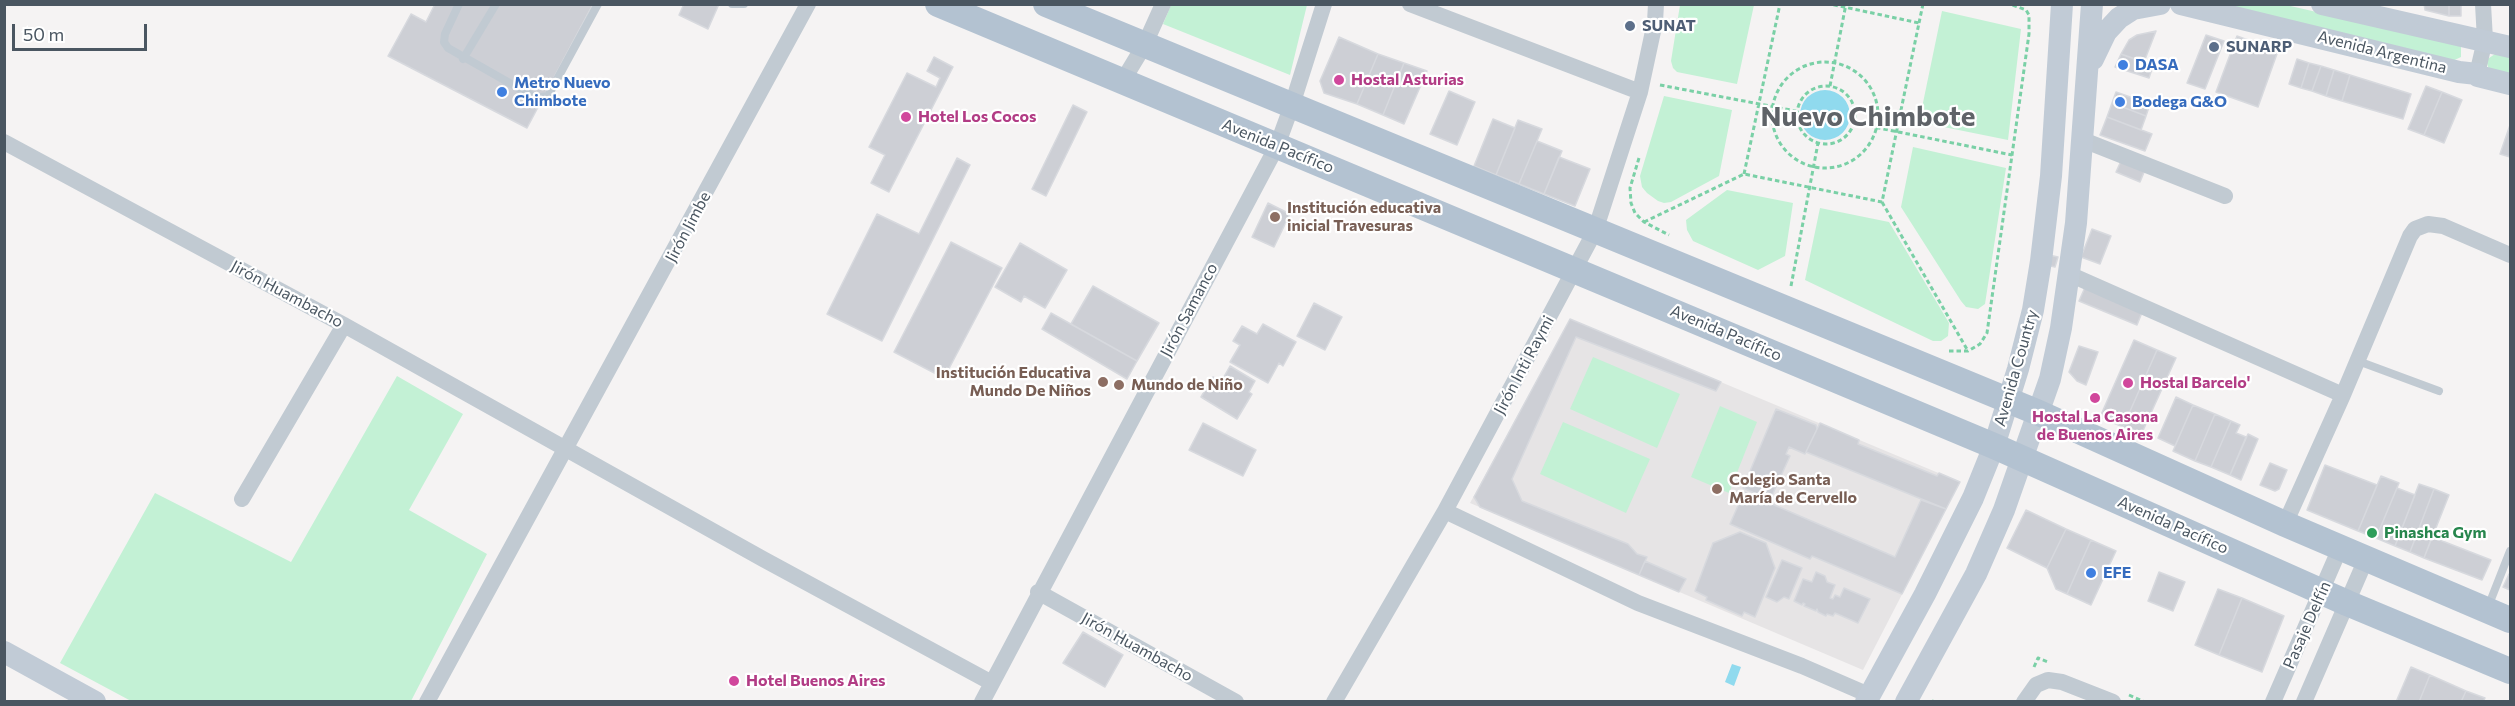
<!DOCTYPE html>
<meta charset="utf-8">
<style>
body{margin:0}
#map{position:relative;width:2515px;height:706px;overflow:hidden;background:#f5f3f3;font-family:Commissioner,sans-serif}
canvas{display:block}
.frame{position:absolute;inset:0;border:6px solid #4a5661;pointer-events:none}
.scale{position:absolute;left:12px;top:24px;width:135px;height:27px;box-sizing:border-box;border:3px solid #4a5661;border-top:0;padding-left:8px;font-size:18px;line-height:21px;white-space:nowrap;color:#4a5661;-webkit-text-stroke:4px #fff;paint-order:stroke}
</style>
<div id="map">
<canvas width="2515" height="706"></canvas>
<div class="frame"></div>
<div class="scale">50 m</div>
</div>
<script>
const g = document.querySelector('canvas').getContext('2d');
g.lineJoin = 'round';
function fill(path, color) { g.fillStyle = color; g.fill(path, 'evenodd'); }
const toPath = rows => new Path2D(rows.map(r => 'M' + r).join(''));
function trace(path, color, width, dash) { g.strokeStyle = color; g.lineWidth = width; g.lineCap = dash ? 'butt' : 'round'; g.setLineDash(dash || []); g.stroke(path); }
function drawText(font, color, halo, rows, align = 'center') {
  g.font = font + ' Commissioner,sans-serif'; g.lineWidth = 4.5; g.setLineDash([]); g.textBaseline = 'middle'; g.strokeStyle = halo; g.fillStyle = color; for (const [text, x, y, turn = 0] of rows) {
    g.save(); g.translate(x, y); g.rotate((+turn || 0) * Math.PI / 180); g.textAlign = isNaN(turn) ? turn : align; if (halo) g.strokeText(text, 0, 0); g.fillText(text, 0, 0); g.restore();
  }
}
const education = toPath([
 [1570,319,1960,482,1863,670,1470,503]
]);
const green = toPath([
 [1171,5,1307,5,1290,75,1163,24],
 [1680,5,1754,5,1737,84,1677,72,1673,68,1671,61],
 [2185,5,2286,5,2461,45,2461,57,2448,63],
 [1942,11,2021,29,2008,140,1919,122],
 [2498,52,2510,54,2510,76,2490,73,2486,60],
 [1664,96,1732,110,1719,176,1671,202,1664,203,1658,201,1647,193,1642,187,1640,176],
 [1913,147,2006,168,1985,304,1978,309,1966,307,1961,301,1901,207],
 [1727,190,1793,203,1785,256,1758,270,1693,241,1687,230,1686,220],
 [1820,208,1889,222,1949,323,1948,336,1941,341,1933,341,1805,280],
 [1593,357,1680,394,1657,448,1570,409],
 [397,376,463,414,409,510,487,554,411,701,131,701,60,663,155,493,291,562],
 [1720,406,1757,422,1729,493,1691,477],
 [1563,422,1650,459,1626,513,1540,474]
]);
const water = toPath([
 '1800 115a25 25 0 1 1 50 0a25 25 0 1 1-50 0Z',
 [1732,664,1741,667,1734,686,1725,682]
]);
const building = toPath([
 [435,4,593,4,527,128,388,56,411,14,426,22,435,4],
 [684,4,719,4,708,29,679,15,684,4],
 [2424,4,2449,4,2449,16,2425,10,2424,4],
 [2449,4,2461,4,2461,16,2449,16,2449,4],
 [2156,31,2144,62,2121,54,2129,40,2137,35,2156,31],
 [2206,35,2224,41,2205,89,2187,83,2206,35],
 [2237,36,2278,51,2258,107,2216,92,2237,36],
 [1339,37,1378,54,1357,104,1324,93,1320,81,1339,37],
 [1378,54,1404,63,1383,115,1357,104,1378,54],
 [2121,54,2153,66,2149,78,2115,67,2121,54],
 [934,57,953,67,889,192,871,183,885,155,869,147,907,73,936,87,940,78,927,71,934,57],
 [2297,59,2309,63,2301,88,2289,84,2297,59],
 [1404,63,1427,71,1404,124,1383,115,1404,63],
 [2309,63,2321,66,2312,91,2301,88,2309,63],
 [2321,66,2334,70,2326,96,2312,91,2321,66],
 [2334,70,2350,75,2342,101,2326,96,2334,70],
 [2350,75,2411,94,2403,119,2342,101,2350,75],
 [2426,86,2442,92,2424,135,2408,129,2426,86],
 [1449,91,1475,102,1457,145,1430,134,1449,91],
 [2116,92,2150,104,2146,116,2112,103,2116,92],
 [2442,92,2462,100,2444,143,2424,135,2442,92],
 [2112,103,2146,116,2141,130,2107,117,2112,103],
 [1073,105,1087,112,1046,196,1032,189,1073,105],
 [2107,117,2152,134,2145,151,2100,135,2107,117],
 [1493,119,1515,128,1496,175,1474,166,1493,119],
 [1518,120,1542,129,1519,184,1496,175,1518,120],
 [2510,125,2510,157,2500,154,2510,125],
 [1537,141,1562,151,1544,194,1519,184,1537,141],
 [1559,157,1590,169,1575,206,1544,194,1559,157],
 [957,158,970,165,882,341,827,314,877,214,919,234,957,158],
 [2121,161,2145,170,2140,182,2116,172,2121,161],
 [1268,203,1290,214,1274,247,1252,237,1268,203],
 [2092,229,2111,236,2100,264,2081,257,2092,229],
 [951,242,1002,268,944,378,894,352,951,242],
 [1020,243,1067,270,1045,308,1024,296,1021,302,995,287,1020,243],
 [2049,255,2058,257,2055,267,2046,265,2049,255],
 [2086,285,2143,310,2137,325,2079,301,2086,285],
 [1093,286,1159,323,1137,361,1071,324,1093,286],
 [1314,303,1342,317,1325,350,1297,336,1314,303],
 [1051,313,1137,361,1127,379,1042,329,1051,313],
 [1570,319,1721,382,1716,391,1576,337,1512,479,1522,501,1628,544,1637,554,1647,557,1639,575,1480,507,1474,497,1570,319],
 [1263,324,1296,342,1283,366,1279,363,1268,383,1230,362,1240,345,1233,341,1242,326,1257,334,1263,324],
 [2134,340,2157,350,2123,427,2100,417,2134,340],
 [2079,346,2098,352,2086,385,2077,381,2069,372,2079,346],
 [2157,350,2176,358,2141,435,2123,427,2157,350],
 [1230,366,1255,381,1249,392,1252,394,1237,419,1201,397,1213,377,1221,382,1230,366],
 [2176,397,2193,405,2175,446,2158,438,2176,397],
 [2193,405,2215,414,2195,461,2173,451,2193,405],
 [1776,409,1816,425,1817,429,1805,454,1789,447,1786,454,1790,456,1770,500,1743,488,1776,409],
 [2215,414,2231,421,2211,467,2195,461,2215,414],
 [2231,421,2240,425,2236,433,2246,437,2230,475,2211,467,2231,421],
 [1203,423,1256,450,1243,476,1189,450,1203,423],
 [1820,423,1859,440,1858,444,1937,476,1939,473,1960,482,1946,509,1806,452,1820,423],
 [2248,434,2258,439,2241,480,2230,475,2248,434],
 [2270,463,2287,470,2279,489,2275,491,2260,485,2270,463],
 [2325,465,2377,485,2358,531,2307,510,2325,465],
 [2381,476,2399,483,2376,538,2358,531,2381,476],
 [2419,484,2434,489,2410,552,2395,546,2419,484],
 [2397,488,2415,495,2395,546,2376,538,2397,488],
 [2434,489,2449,495,2424,558,2410,552,2434,489],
 [1744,492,1895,557,1921,500,1946,509,1902,594,1812,556,1810,559,1730,524,1744,492],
 [2026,510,2066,529,2047,568,2007,548,2026,510],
 [2066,529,2091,540,2067,594,2056,589,2047,568,2066,529],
 [1740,532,1766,543,1775,568,1755,617,1744,612,1742,616,1706,600,1707,597,1695,591,1713,543,1740,532],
 [2432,537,2491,560,2482,580,2424,558,2432,537],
 [2091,540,2116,551,2091,605,2067,594,2091,540],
 [1782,560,1802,568,1789,599,1784,597,1777,602,1766,597,1782,560],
 [1645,561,1686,579,1679,592,1639,575,1645,561],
 [1816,572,1825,576,1827,582,1835,585,1830,598,1833,599,1835,595,1840,597,1844,588,1870,599,1858,623,1835,613,1833,616,1827,614,1826,616,1818,612,1817,609,1816,611,1804,606,1805,604,1803,603,1802,605,1794,601,1803,579,1812,582,1816,572],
 [2159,572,2185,582,2173,611,2148,601,2159,572],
 [2509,574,2510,574,2510,590,2503,587,2509,574],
 [2218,589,2242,598,2219,655,2195,645,2218,589],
 [2242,598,2284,616,2262,672,2219,655,2242,598],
 [1083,632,1123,655,1105,687,1063,663,1083,632],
 [2411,667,2430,675,2419,702,2396,702,2411,667],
 [2430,675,2466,691,2461,702,2419,702,2430,675],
 [2466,691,2485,698,2483,702,2461,702,2466,691]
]);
const path = toPath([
 [1919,23,1923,4],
 '1772 115a53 53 0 1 1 106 0a53 53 0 1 1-106 0Z',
 [1660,85,1796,111],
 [1830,86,1846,4],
 '1797 115a29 29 0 1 1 58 0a29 29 0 1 1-58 0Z',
 [1854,123,2012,155],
 [1639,158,1630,188,1631,203,1635,213,1644,222,1669,235],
 [1744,174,1780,4],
 [1882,202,1968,351],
 [1644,222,1744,174,1882,202,1919,23,1830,4],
 [1791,286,1818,143],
 [1949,351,1968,351,1980,344,1987,333,2029,34,2029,15,2026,10,2010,4],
 [2034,667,2038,658,2048,662],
 [2129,695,2145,702],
 [1932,701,1935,702]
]);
const lane = toPath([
 [459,4,445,34,444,42,448,48,536,98,548,96,598,4],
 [732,4,744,4],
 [463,59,496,4],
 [2358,361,2439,391],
 [2488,607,2510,551]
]);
const street = toPath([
 [1410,4,1640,92],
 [2477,74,2485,40,2483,4],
 [1122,82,1145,44,1163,4],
 [2083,140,2225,196],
 [4,142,344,325,763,559,992,683],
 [2069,274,2343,395],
 [242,499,344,325],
 [1445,511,1638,603,1802,666,1869,695],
 [2285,524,2343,395,2410,236,2415,229,2428,224,2443,226,2510,255],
 [1038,592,1236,702],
 [427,702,808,4],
 [982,702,1277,146,1292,105,1324,4],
 [1334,702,1445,511,1595,231,1640,92,1655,22,1656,4],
 [2024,702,2036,685,2048,680,2062,682,2113,702],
 [2273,702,2340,548],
 [2304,702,2366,559]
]);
const secondary = toPath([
 [2181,4,2459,72,2477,74,2478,76,2510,84],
 [2322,4,2510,47],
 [2093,59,2106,32,2119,18,2133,9,2160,4],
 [4,652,95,702],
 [1866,702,1925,594,1973,498,1994,446,2018,369,2033,310,2041,261,2051,176,2062,4],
 [1906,702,1976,574,2004,510,2050,379,2061,328,2076,223,2092,4]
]);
const primary = toPath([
 [938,4,1994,446,2347,603,2510,671],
 [1046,4,2039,413,2285,524,2510,620]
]);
const markers = [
 [1630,26,6,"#5c6f8a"],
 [2214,47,6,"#5c6f8a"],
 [2123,65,6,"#3f7fe0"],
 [1339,80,6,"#d1479c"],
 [502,92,6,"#3f7fe0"],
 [2120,102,6,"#3f7fe0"],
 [906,117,6,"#d1479c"],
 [1275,217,6,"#8d6e63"],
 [1103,382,6,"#8d6e63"],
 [2128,383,6,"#d1479c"],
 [1119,385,6,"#8d6e63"],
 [2095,398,6,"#d1479c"],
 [1717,489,6,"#8d6e63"],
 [2372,533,6,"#2e9e5b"],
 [2091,573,6,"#3f7fe0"],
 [734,681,6,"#d1479c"]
];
const serviceNames = [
 ["SUNAT",1642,26],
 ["SUNARP",2226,47]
];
const streetNames = [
 ["Avenida Argentina",2382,52,14],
 ["Avenida Pacífico",1278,146,22],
 ["Jirón Jimbe",688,227,-62],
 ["Jirón Huambacho",287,294,28],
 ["Jirón Samanco",1189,310,-62],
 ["Avenida Pacífico",1726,333,23],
 ["Jirón Inti Raymi",1524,365,-62],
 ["Avenida Country",2016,368,-74],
 ["Avenida Pacífico",2173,525,24],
 ["Pasaje Delfín",2307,625,-66],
 ["Jirón Huambacho",1137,647,29]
];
const shopNames = [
 ["DASA",2135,65],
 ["Metro Nuevo",514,83],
 ["Chimbote",514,101],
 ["Bodega G&O",2132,102],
 ["EFE",2103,573]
];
const hotelNames = [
 ["Hostal Asturias",1351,80],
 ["Hotel Los Cocos",918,117],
 ["Hostal Barcelo'",2140,383],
 ["Hostal La Casona",2095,417,"center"],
 ["de Buenos Aires",2095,435,"center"],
 ["Hotel Buenos Aires",746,681]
];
const educationNames = [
 ["Institución educativa",1287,208],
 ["inicial Travesuras",1287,226],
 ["Institución Educativa",1091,373,"right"],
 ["Mundo De Niños",1091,391,"right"],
 ["Mundo de Niño",1131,385],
 ["Colegio Santa",1729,480],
 ["María de Cervello",1729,498]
];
const leisureNames = [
 ["Pinashca Gym",2384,533]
];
const townNames = [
 ["Nuevo Chimbote",1868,117]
];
fill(education, '#e6e4e5');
fill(green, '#c3f1d5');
fill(water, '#90daee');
fill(building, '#cdcfd5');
trace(building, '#d7d9de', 1.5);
trace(path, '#7ad0a6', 3, [4.5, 3]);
trace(lane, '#c1cad2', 8);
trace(street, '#c1cad2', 16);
trace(secondary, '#c1cbd6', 22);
trace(primary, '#b3c2d1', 26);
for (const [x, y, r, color] of markers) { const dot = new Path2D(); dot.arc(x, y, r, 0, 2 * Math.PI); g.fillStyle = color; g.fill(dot); trace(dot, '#fff', 2); }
drawText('bold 16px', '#4e5e75', '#fff', serviceNames, 'left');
drawText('16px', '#4a5661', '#fff', streetNames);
drawText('bold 16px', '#366cbe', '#fff', shopNames, 'left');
drawText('bold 16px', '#b23c85', '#fff', hotelNames, 'left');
drawText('bold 16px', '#785e54', '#fff', educationNames, 'left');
drawText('bold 16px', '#27864d', '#fff', leisureNames, 'left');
drawText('bold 28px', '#5f6368', '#fff', townNames);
</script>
